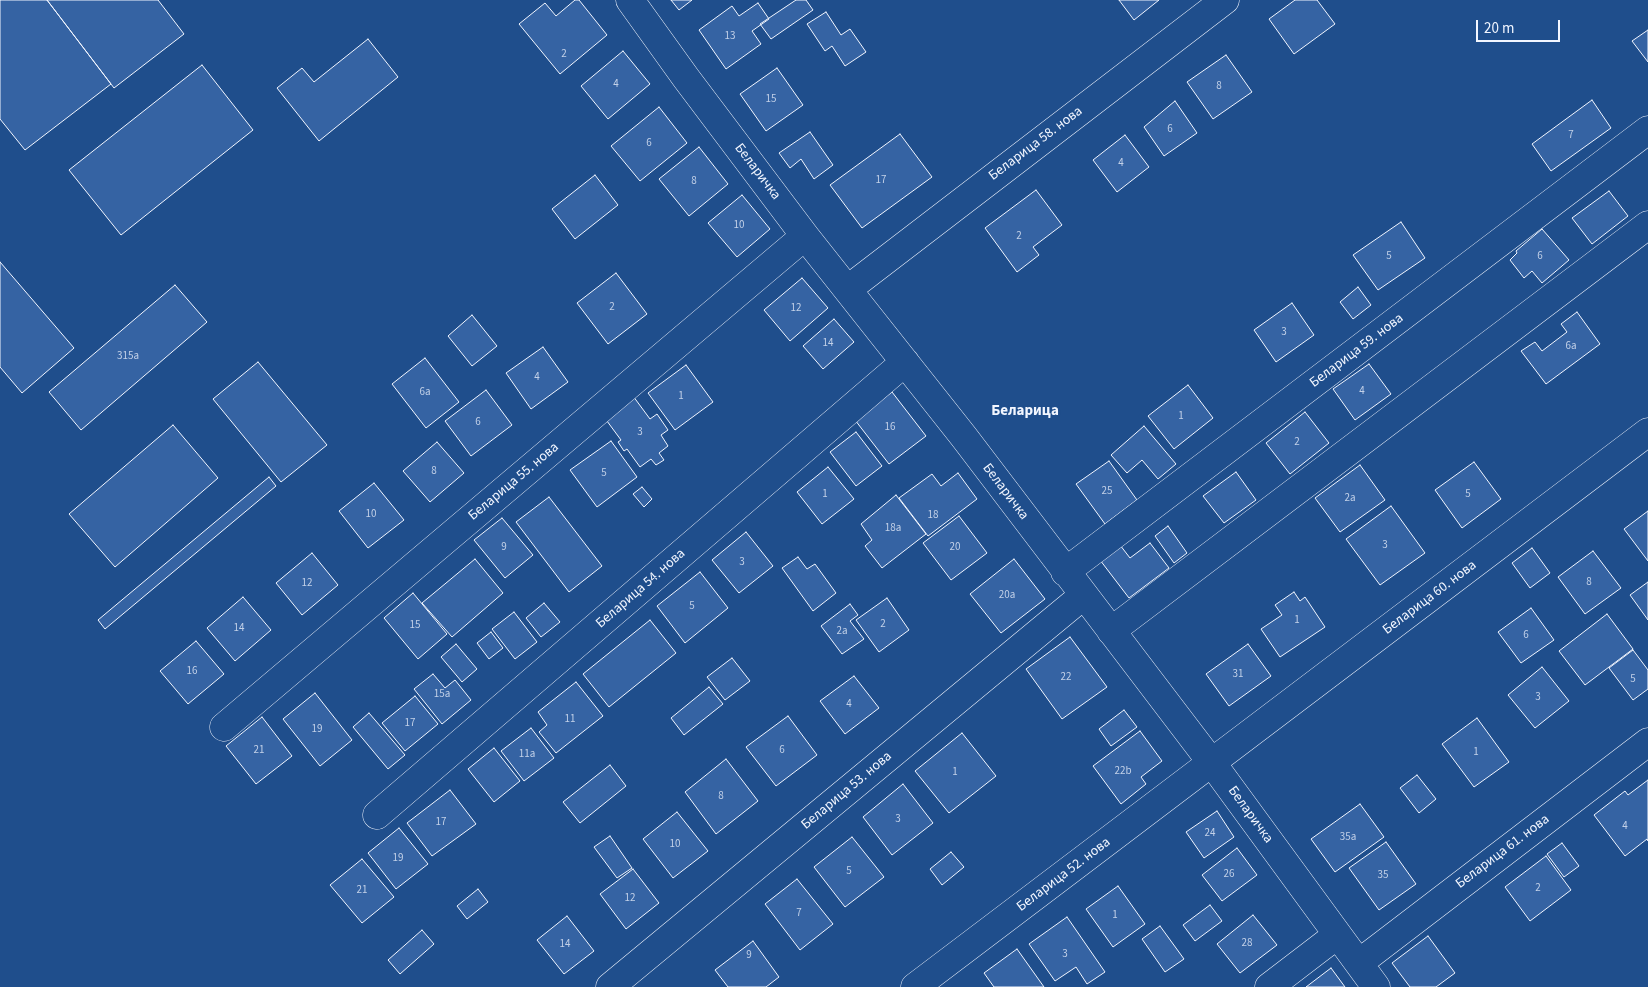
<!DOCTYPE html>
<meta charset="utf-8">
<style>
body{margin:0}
#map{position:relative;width:1648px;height:987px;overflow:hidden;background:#1f4e8c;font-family:"Source Sans 3",sans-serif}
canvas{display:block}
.scale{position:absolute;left:1476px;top:20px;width:84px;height:22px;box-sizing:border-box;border:2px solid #f2f6ff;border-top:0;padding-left:6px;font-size:15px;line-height:18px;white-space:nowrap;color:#f2f6ff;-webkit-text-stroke:4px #1f4e8c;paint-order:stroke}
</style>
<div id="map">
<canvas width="1648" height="987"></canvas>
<div class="scale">20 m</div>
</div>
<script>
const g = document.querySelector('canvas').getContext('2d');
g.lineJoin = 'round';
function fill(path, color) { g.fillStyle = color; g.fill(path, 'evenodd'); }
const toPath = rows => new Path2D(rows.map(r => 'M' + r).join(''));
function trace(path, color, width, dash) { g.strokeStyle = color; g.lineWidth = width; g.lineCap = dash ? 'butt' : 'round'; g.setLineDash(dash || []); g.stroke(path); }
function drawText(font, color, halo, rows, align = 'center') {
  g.font = font + ' "Source Sans 3",sans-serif'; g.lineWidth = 4; g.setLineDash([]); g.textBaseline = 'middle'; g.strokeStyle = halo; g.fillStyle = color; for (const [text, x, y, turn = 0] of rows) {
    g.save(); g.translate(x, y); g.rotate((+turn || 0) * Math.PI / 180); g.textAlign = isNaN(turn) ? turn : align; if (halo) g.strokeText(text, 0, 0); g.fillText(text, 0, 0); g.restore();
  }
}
const building = toPath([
 [0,0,47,0,111,84,25,150,0,119,0,0],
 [47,0,158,0,184,34,114,88,47,0],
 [575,0,579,0,607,35,560,74,519,24,545,3,556,16,575,0],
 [671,0,692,0,679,10,671,0],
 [796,0,806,0,813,10,771,39,760,24,796,0],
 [1119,0,1159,0,1134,20,1119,0],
 [1295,0,1317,0,1335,24,1294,54,1269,19,1295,0],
 [758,3,769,19,752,31,761,44,726,69,699,30,732,6,739,16,758,3],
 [826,12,841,35,850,29,866,52,845,66,832,46,825,51,807,24,826,12],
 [1648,30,1648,62,1632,41,1648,30],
 [368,39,398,77,319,141,277,88,302,68,314,82,368,39],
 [623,51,650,84,608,119,581,86,623,51],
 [1226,55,1252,92,1213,119,1187,82,1226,55],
 [202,65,253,130,121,235,69,170,202,65],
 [777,68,803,105,766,131,740,94,777,68],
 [1592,100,1611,128,1551,171,1532,144,1592,100],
 [1175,101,1197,133,1164,156,1144,127,1175,101],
 [659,107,687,143,640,181,611,146,659,107],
 [810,132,833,165,814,179,801,159,790,168,779,153,810,132],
 [900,134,932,177,862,228,830,185,900,134],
 [1125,135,1149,167,1117,192,1093,160,1125,135],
 [699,147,728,184,689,216,659,179,699,147],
 [595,175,618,205,575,239,552,209,595,175],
 [1036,190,1062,225,1033,247,1039,255,1017,272,985,228,1036,190],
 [1609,191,1628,216,1592,244,1572,218,1609,191],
 [742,195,770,229,737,257,708,223,742,195],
 [1401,222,1425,258,1378,290,1353,255,1401,222],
 [1542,229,1569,260,1542,283,1532,271,1524,278,1510,260,1517,253,1516,251,1542,229],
 [0,262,74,348,22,393,0,367,0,262],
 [616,273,647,314,608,344,577,303,616,273],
 [802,278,828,308,790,341,764,310,802,278],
 [175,285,207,322,81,430,49,392,175,285],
 [1358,287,1371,305,1353,319,1340,302,1358,287],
 [1292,303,1314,335,1276,362,1254,330,1292,303],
 [1577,312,1600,344,1546,384,1521,351,1535,342,1542,351,1567,332,1561,324,1577,312],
 [472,315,497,346,472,366,448,336,472,315],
 [834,319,854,342,823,369,803,346,834,319],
 [543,347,568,382,531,409,506,373,543,347],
 [425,358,459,402,426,428,392,384,425,358],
 [258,362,327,445,281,482,213,399,258,362],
 [1369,364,1391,394,1355,420,1333,389,1369,364],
 [686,365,713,402,675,430,648,393,686,365],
 [1188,385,1213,418,1174,449,1148,416,1188,385],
 [486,390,512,425,471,456,445,421,486,390],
 [892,392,926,436,889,464,855,420,892,392],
 [633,396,650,419,657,414,668,430,661,435,668,446,659,453,664,460,656,465,651,459,640,467,627,449,624,451,618,442,621,440,604,417,633,396],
 [1305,412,1329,443,1290,474,1266,443,1305,412],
 [173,425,218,478,115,567,69,514,173,425],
 [1144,426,1176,464,1158,479,1142,460,1127,473,1111,455,1144,426],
 [856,432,882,466,856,486,830,452,856,432],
 [611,441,637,477,597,507,570,470,611,441],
 [437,442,464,473,430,502,403,471,437,442],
 [1109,461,1137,500,1105,524,1076,484,1109,461],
 [1474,462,1501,499,1462,528,1435,490,1474,462],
 [1360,465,1385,500,1340,532,1315,498,1360,465],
 [828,467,854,499,822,524,797,492,828,467],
 [1236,472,1256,500,1224,523,1203,496,1236,472],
 [958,473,977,499,928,536,899,498,932,474,941,486,958,473],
 [269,477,276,486,105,629,98,620,269,477],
 [374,483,404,520,368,548,339,511,374,483],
 [642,487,652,499,644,507,633,494,642,487],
 [896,495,926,534,882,568,865,546,872,540,861,524,896,495],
 [549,497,602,566,569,592,516,522,549,497],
 [1391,506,1425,553,1380,585,1346,539,1391,506],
 [1648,511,1648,561,1624,529,1648,511],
 [959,516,987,553,951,580,923,543,959,516],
 [502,518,533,555,505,578,474,540,502,518],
 [1168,526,1187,553,1174,563,1155,536,1168,526],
 [746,532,773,566,739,593,712,560,746,532],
 [1150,543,1169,568,1129,598,1100,560,1120,545,1130,558,1150,543],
 [1532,548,1550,573,1530,588,1512,563,1532,548],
 [1593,551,1621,588,1585,614,1558,577,1593,551],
 [312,553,338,585,302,615,276,583,312,553],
 [798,557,807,569,815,564,836,593,813,611,782,568,798,557],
 [475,559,503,593,452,637,422,603,475,559],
 [1014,559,1045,599,1001,633,970,594,1014,559],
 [700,572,728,608,685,643,657,606,700,572],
 [1648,582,1648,620,1630,595,1648,582],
 [1294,592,1300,601,1305,597,1325,627,1280,657,1261,629,1282,615,1275,605,1294,592],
 [413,593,447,634,418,659,384,618,413,593],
 [243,597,271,630,235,661,207,628,243,597],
 [887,598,909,630,879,652,856,620,887,598],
 [544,603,560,622,541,637,526,618,544,603],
 [850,604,858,615,850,621,864,639,842,654,821,626,850,604],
 [1531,608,1554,640,1521,663,1498,632,1531,608],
 [514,612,537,642,515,659,492,629,514,612],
 [1607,614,1633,649,1585,685,1559,651,1607,614],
 [650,620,676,653,609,707,583,674,650,620],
 [491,632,503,648,489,659,477,643,491,632],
 [1070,637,1107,687,1062,719,1026,669,1070,637],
 [196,641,224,674,188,704,160,671,196,641],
 [456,644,477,669,462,682,441,657,456,644],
 [1248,644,1271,676,1229,706,1206,674,1248,644],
 [1633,650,1648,670,1648,689,1633,700,1609,668,1633,650],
 [732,658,750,681,725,700,707,677,732,658],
 [1542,667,1569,701,1535,728,1508,695,1542,667],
 [433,674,445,688,455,680,471,700,442,724,414,689,433,674],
 [854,676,879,708,845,734,820,701,854,676],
 [576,682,603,716,556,753,539,732,547,725,538,712,576,682],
 [709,687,723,704,684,735,671,718,709,687],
 [315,693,352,740,320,766,283,719,315,693],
 [415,696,438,724,405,751,382,723,415,696],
 [1124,710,1137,727,1111,746,1099,729,1124,710],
 [369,713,405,755,388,769,353,727,369,713],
 [788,716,817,755,776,786,746,747,788,716],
 [262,717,292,756,256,784,226,746,262,717],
 [1477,718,1509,762,1474,787,1442,744,1477,718],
 [531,728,554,758,524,781,501,751,531,728],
 [1140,731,1162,761,1141,777,1146,784,1121,804,1093,766,1140,731],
 [962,733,996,776,949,813,915,771,962,733],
 [494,748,520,781,494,802,468,769,494,748],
 [726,759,758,801,716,834,685,792,726,759],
 [610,765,626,786,580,823,563,802,610,765],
 [1417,775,1436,799,1419,813,1400,788,1417,775],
 [1648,780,1648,841,1647,839,1625,856,1594,815,1625,791,1628,795,1648,780],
 [903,784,933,823,892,855,863,817,903,784],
 [450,790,476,824,432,856,407,823,450,790],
 [1360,804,1384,837,1335,872,1311,839,1360,804],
 [1217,811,1234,837,1204,858,1186,832,1217,811],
 [677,812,708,851,673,878,643,839,677,812],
 [399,828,428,864,396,889,368,853,399,828],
 [610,836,632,868,617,878,594,847,610,836],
 [852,837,884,877,845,907,814,867,852,837],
 [1386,842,1416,884,1379,910,1349,868,1386,842],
 [1562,843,1579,866,1564,877,1547,854,1562,843],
 [1237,848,1257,875,1222,901,1202,875,1237,848],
 [951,852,964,867,942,885,930,869,951,852],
 [1546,856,1571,890,1530,921,1505,887,1546,856],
 [362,859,394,897,362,923,330,885,362,859],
 [633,869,659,903,626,929,600,894,633,869],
 [797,879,833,924,800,950,765,904,797,879],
 [1118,886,1145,924,1113,947,1086,909,1118,886],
 [478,889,488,902,467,919,457,906,478,889],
 [1210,905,1222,921,1195,941,1183,925,1210,905],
 [1253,915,1277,945,1240,973,1217,944,1253,915],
 [567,916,594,951,564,974,537,940,567,916],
 [1067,917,1105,972,1087,984,1076,967,1055,981,1029,944,1067,917],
 [1160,926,1184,959,1165,972,1142,939,1160,926],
 [422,930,434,944,400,974,388,960,422,930],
 [1428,936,1455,973,1436,987,1410,987,1392,963,1428,936],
 [753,941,779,977,766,987,728,987,715,970,753,941],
 [1017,949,1044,987,994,987,984,973,1017,949],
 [1331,968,1345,987,1306,987,1331,968]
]);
const minor = toPath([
 [630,0,686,78,805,236,964,437,1212,763,1376,987],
 [848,289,1225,0],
 [1065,572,1648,130],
 [1111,631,1648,225],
 [224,727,805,236],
 [377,815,905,362],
 [1359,963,1648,742],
 [610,987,1084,595],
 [915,987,1648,432],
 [1269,987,1337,935]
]);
const numberNames = [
 ["13",730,37],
 ["2",564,55],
 ["4",616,85],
 ["8",1219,87],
 ["15",771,100],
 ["6",1170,130],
 ["7",1571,136],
 ["6",649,144],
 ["4",1121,164],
 ["17",881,181],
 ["8",694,182],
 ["10",739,226],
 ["2",1019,237],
 ["5",1389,257],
 ["6",1540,257],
 ["2",612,308],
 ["12",796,309],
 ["3",1284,333],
 ["14",828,344],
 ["6a",1571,347],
 ["315a",128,357],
 ["4",537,378],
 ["4",1362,392],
 ["6a",425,393],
 ["1",681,397],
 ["1",1181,417],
 ["6",478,423],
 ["16",890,428],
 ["3",640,433],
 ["2",1297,443],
 ["8",434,472],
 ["5",604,474],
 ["25",1107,492],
 ["1",825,495],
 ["5",1468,495],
 ["2a",1350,499],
 ["10",371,515],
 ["18",933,516],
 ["18a",893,529],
 ["3",1385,546],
 ["9",504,548],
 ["20",955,548],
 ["3",742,563],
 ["8",1589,583],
 ["12",307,584],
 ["20a",1007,596],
 ["5",692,607],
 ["1",1297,621],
 ["2",883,625],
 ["15",415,626],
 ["14",239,629],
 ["2a",842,632],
 ["6",1526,636],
 ["16",192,672],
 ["31",1238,675],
 ["22",1066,678],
 ["5",1633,680],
 ["15a",442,695],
 ["3",1538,698],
 ["4",849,705],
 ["11",570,720],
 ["17",410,724],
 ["19",317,730],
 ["21",259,751],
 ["6",782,751],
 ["1",1476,753],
 ["11a",527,755],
 ["22b",1123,772],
 ["1",955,773],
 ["8",721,797],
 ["3",898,820],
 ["17",441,823],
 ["4",1625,827],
 ["24",1210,834],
 ["35a",1348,838],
 ["10",675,845],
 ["19",398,859],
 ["5",849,872],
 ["26",1229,875],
 ["35",1383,876],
 ["2",1538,889],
 ["21",362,891],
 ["12",630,899],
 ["7",799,914],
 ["1",1115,916],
 ["28",1247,944],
 ["14",565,945],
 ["3",1065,955],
 ["9",749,956]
];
const streetNames = [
 ["Беларица 58. нова",1036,144,-37],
 ["Беларичка",757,172,53],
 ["Беларица 59. нова",1357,351,-37],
 ["Беларица 55. нова",514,482,-40],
 ["Беларичка",1005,492,53],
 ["Беларица 54. нова",641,589,-41],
 ["Беларица 60. нова",1430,598,-37],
 ["Беларица 53. нова",847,791,-40],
 ["Беларичка",1250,815,54],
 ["Беларица 61. нова",1503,852,-37],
 ["Беларица 52. нова",1064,875,-37]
];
const neighbourhoodNames = [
 ["Беларица",1025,412]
];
fill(building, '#3563a3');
trace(building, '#f2f6ff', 1);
trace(minor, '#f2f6ff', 29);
trace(minor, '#1f4e8c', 28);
drawText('11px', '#c3d1e8', null, numberNames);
drawText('14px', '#f2f6ff', '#1f4e8c', streetNames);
drawText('bold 15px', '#f2f6ff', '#1f4e8c', neighbourhoodNames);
</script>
